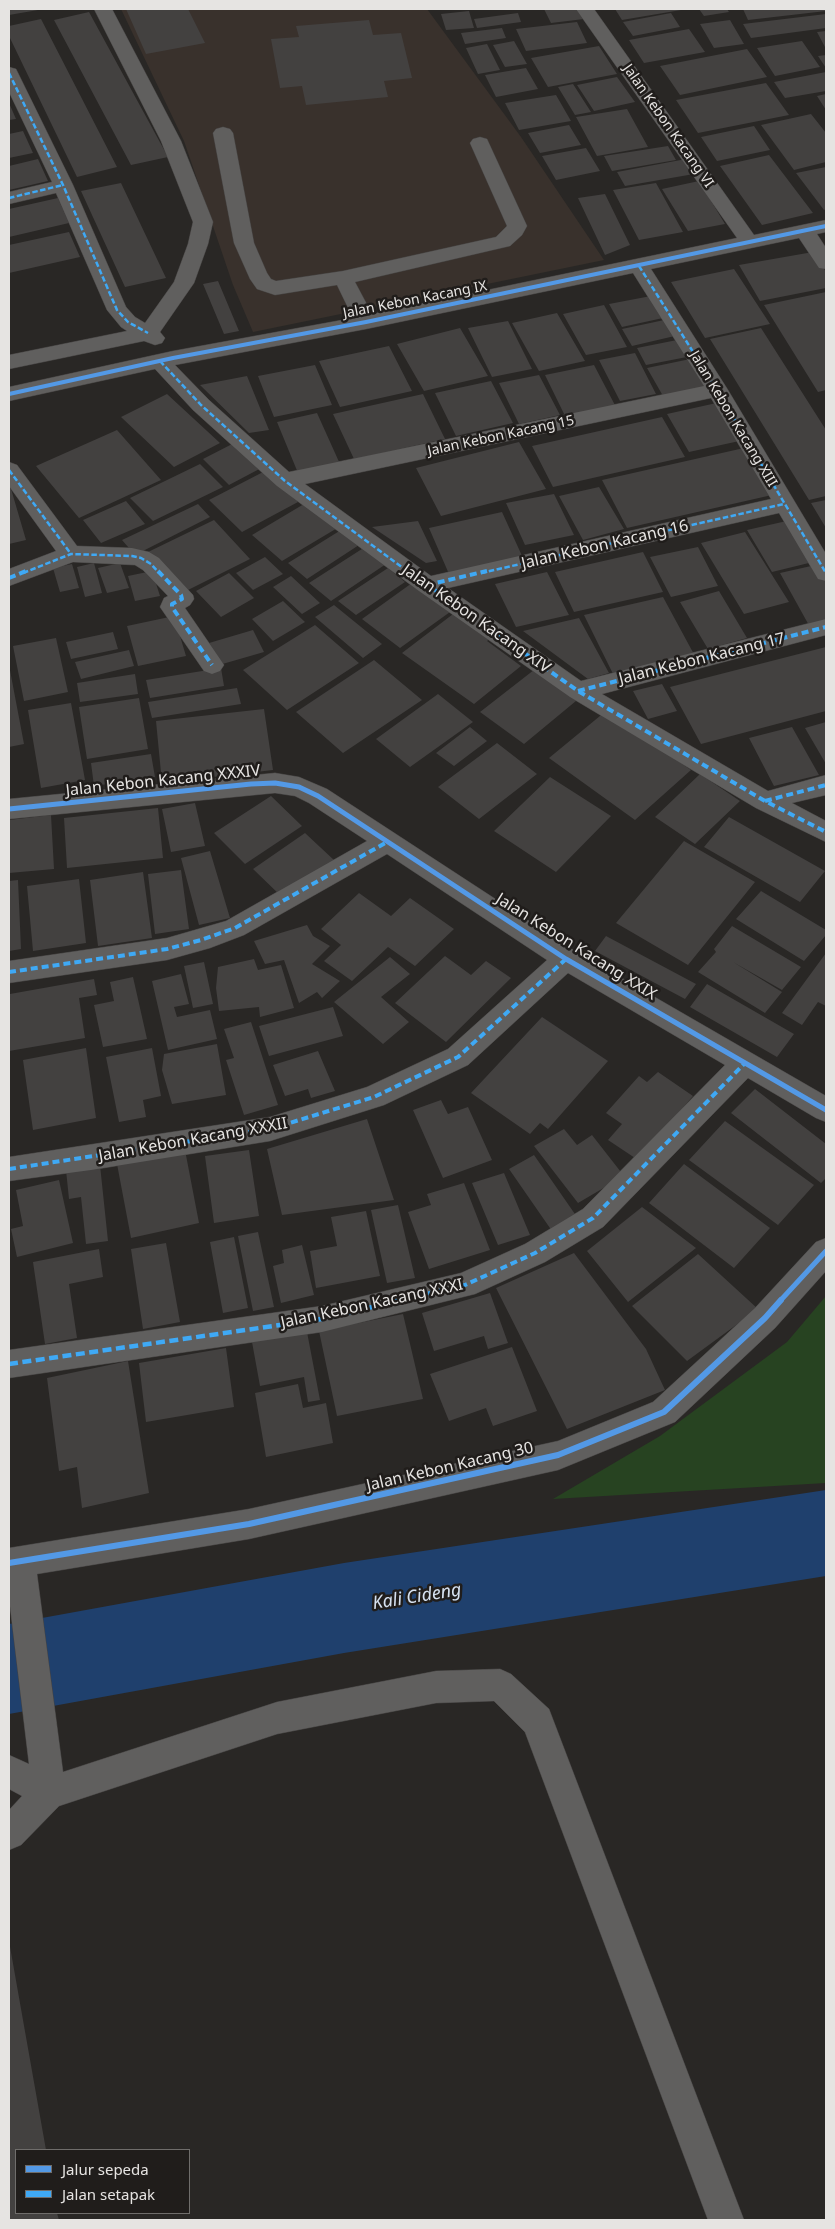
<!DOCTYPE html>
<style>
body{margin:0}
#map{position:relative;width:835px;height:2229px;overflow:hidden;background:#292725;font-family:"Noto Sans",sans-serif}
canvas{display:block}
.frame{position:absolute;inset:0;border:10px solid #e6e4e2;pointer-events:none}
.legend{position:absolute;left:15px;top:2149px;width:175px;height:65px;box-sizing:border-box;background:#201d1b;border:1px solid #6f6d6b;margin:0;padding:6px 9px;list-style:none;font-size:15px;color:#e6e4e2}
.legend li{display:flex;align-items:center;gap:10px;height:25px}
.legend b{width:25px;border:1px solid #6f6d6b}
</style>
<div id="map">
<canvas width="835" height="2229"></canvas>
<div class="frame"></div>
<ul class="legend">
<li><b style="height:6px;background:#5399e6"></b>Jalur sepeda</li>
<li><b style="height:6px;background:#3fa9f5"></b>Jalan setapak</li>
</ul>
</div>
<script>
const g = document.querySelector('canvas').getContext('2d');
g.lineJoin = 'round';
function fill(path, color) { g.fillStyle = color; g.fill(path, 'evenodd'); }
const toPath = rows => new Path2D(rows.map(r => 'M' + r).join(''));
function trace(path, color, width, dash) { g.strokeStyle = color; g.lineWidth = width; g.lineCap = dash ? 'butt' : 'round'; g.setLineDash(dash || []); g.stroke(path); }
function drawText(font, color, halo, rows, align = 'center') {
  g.font = font + ' "Noto Sans",sans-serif'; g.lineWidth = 5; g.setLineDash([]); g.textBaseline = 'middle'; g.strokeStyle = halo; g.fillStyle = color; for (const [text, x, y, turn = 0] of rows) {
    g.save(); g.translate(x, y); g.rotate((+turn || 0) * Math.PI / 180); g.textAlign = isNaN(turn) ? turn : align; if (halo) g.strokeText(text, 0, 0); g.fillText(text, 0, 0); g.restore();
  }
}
const built = toPath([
 [121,9,427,9,521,137,604,260,253,332,233,285,184,141]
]);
const green = toPath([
 [826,1296,826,1483,553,1499,660,1436,787,1342]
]);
const river = toPath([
 [826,1490,826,1576,344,1653,9,1714,9,1624,344,1563,826,1490]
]);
const building = toPath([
 [9,9,38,9,38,10,9,15],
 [126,9,188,9,205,43,146,54],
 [544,9,579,9,584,19,551,23],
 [615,9,681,9,681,10,622,20],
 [699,9,727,9,729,12,704,16],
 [743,9,826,9,826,11,748,20],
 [469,11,474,28,446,30,441,14],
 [89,12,168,157,131,165,54,20],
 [518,13,521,22,477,28,474,19],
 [671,13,680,27,633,36,623,22],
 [826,14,826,28,751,38,743,24],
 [41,19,117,167,77,177,9,36,9,26],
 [369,20,373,35,401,33,412,78,384,81,388,97,306,105,302,86,280,88,271,39,299,37,296,26],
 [730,20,744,44,714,48,700,24],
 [577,22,587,43,526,51,516,29],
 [502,28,506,38,465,44,461,33],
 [689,29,705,52,644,63,629,40],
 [826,31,826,49,817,32],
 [514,41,527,64,505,67,493,45],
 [802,41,820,67,775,76,757,48],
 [487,44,500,70,478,74,466,48],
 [599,46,617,74,548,87,531,58],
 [747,49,767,77,680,95,660,66],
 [826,55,826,68,818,56],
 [526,68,538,89,496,97,485,75],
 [826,72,826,91,785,98,774,82],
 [617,77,635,102,594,111,577,85],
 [766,83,789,115,698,133,676,100],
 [573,84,591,112,575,115,558,87],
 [826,94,826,110,817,96],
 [556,95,571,121,519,130,505,103],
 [9,103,16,119,9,120],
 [627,109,648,147,597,156,576,117],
 [811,114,826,133,826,162,794,170,761,125],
 [569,125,581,145,540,153,528,133],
 [754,126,770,150,717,161,701,137],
 [23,131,33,153,9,158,9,134],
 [668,146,676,160,612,171,604,156],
 [586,148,600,171,556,180,542,156],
 [769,155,813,213,762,225,720,166],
 [38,159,48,181,9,190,9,166],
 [686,159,694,174,625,186,617,172],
 [826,167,826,209,824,210,796,173],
 [699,181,725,224,688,231,662,189],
 [121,183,166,278,125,287,81,191],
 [656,183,683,232,639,240,613,190],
 [605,194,630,245,605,255,578,198],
 [58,198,69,223,9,237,9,209],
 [69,232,80,257,9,273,9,245],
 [813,252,826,272,826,288,760,301,739,265],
 [734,269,770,324,705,338,671,282],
 [218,281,239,331,224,334,203,284],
 [826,292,826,390,818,392,764,305],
 [651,296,663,318,622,327,609,304],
 [604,305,627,347,586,355,563,314],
 [557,313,585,361,539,371,512,323],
 [669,319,679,335,632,346,622,329],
 [508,321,532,369,492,377,468,328],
 [460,328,488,376,424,391,397,344],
 [761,328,826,430,826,496,809,500,710,339],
 [682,339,692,356,646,365,637,348],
 [389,346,412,391,340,407,319,361],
 [635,353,656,394,620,401,599,360],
 [695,358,711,385,663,396,647,368],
 [315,365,332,405,274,417,258,376],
 [594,365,617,409,567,420,545,375],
 [539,375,560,415,519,424,499,383],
 [247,376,269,430,249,433,200,385],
 [491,381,513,423,456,436,435,393],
 [167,394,220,443,174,467,121,417],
 [423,394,445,439,354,459,333,414],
 [721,402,744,440,689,452,667,414],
 [317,413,340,464,298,473,277,422],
 [662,417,685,457,553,487,532,446],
 [117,430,161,480,79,518,36,466],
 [238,441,265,466,229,485,203,459],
 [519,442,546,489,441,516,416,468],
 [744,448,772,495,627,528,602,480],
 [200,464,223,487,153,521,130,498],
 [265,471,298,502,242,532,209,500],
 [9,482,26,540,9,544],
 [599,487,624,529,583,540,559,496],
 [554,494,574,535,525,545,506,503],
 [826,500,826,528,811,503],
 [126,501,145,524,101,543,83,520],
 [309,501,339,527,282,561,252,535],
 [198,504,210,517,135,555,122,540],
 [502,512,523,558,449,574,429,528],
 [214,520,250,559,184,592,148,552],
 [791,520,817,561,772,572,747,530],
 [418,521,437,561,426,563,372,527],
 [341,530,359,545,307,579,288,563],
 [745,532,789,602,744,614,701,543],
 [365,547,386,564,331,601,309,583],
 [698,547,718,586,671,597,650,557],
 [643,552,663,592,574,612,555,572],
 [265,557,283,574,253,590,236,573],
 [94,563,102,593,85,597,77,567],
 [120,563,129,588,107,593,98,568],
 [72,564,79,588,60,592,53,568],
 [820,564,826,574,826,625,811,629,780,573],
 [388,568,405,582,356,615,338,601],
 [152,571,160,596,135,601,128,576],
 [547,572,569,615,516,627,495,584],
 [229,573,254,598,221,617,196,591],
 [291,576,320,603,302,614,273,587],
 [412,583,450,612,400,648,362,619],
 [719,591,747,638,708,649,680,602],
 [663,597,696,658,615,678,584,615],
 [283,601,305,622,273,641,252,619],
 [334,605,382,644,363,658,315,617],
 [457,611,493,636,487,641,521,666,474,704,402,653],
 [174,616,186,656,138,666,127,626],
 [579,618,609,673,588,679,523,631],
 [315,625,359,663,287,710,243,670],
 [253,630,264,652,219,665,209,643],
 [113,632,118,649,71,659,66,642],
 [56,638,68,692,24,701,13,646],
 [826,647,826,711,739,734,701,744,670,687],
 [129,650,134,666,81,679,75,662],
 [374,660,422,700,343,753,296,712],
 [9,665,24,744,9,747],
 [539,666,582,696,524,744,480,712],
 [221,668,224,686,150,698,146,680],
 [135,674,138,694,80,702,77,683],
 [662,684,677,711,648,719,633,691],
 [237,688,241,704,152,718,148,702],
 [438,694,473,722,410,767,376,739],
 [139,698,148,749,87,759,79,707],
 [71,703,85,780,41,788,28,710],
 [264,709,273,770,162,783,156,721],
 [606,711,691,770,635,820,549,758],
 [826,722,826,764,805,728],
 [470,727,487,741,454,766,436,753],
 [792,727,819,775,774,786,749,738],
 [497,743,537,774,479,819,438,787],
 [151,754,155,777,94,786,91,763],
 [700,774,740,801,695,844,655,817],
 [550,777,611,816,556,872,494,831],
 [271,796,302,826,245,864,214,833],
 [195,803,205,846,171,852,162,809],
 [158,808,163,858,67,868,64,818],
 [51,815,54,869,9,873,9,820],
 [729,817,825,871,800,902,704,847],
 [305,833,335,861,282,897,253,869],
 [684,841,755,882,688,965,616,923],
 [210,851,230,918,199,925,181,858],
 [181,870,189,929,155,934,148,874],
 [143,872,152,938,98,946,90,880],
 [79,879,86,943,33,951,27,886],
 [18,880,21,949,9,951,9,881],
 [761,891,826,930,826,935,804,961,736,919],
 [359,893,391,916,410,898,454,929,415,966,388,947,352,981,324,961,341,945,321,929],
 [307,925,313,936,330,946,312,964,340,981,322,998,317,992,299,1003,284,960,265,964,254,941],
 [732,926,801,967,782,990,733,962,782,992,765,1013,698,972,716,952,714,949],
 [606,936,696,984,685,999,595,951],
 [826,953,826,1006,818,1002,802,1025,782,1013],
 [445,956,471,975,486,961,511,978,446,1042,395,1003],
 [390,957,410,974,381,997,409,1022,383,1044,334,1002],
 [254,959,258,970,281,965,294,1008,260,1017,259,1007,219,1011,216,988,218,967],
 [204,962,213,1004,193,1008,184,966],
 [181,974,189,1004,174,1007,177,1017,210,1010,217,1039,168,1050,152,981],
 [133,977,147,1039,103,1047,94,1005,114,1001,110,982],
 [94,979,97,995,79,998,85,1038,9,1051,10,994],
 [707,984,794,1034,777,1057,690,1007],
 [333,1007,343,1036,269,1056,259,1026],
 [542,1017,608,1061,548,1129,540,1123,530,1134,471,1093],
 [251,1022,278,1105,244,1115,226,1060,234,1058,224,1029],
 [217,1044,226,1095,172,1104,162,1070,164,1054],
 [86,1048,96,1118,33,1130,23,1060],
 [152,1048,161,1096,143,1100,146,1117,119,1122,106,1057],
 [318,1051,335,1091,311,1098,308,1089,285,1096,273,1065],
 [658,1072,693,1096,638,1160,608,1140,622,1124,606,1113,639,1076,647,1082],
 [755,1089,826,1144,826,1178,821,1183,731,1113],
 [441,1100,448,1114,468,1107,492,1160,443,1178,413,1110],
 [367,1119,394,1200,282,1215,267,1149],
 [725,1121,814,1185,778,1225,689,1160],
 [564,1129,577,1145,592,1135,624,1176,578,1203,534,1146],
 [185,1150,199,1223,131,1238,117,1164],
 [249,1150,259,1216,214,1223,205,1156],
 [534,1155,577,1217,552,1231,509,1169],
 [684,1164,770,1228,734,1268,649,1203],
 [100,1165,108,1241,86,1244,81,1197,69,1199,66,1170],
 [504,1173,530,1235,498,1245,472,1183],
 [59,1180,73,1243,17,1257,11,1229,23,1226,16,1190],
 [464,1183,490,1250,429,1269,408,1212,431,1205,427,1194],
 [398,1205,415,1278,387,1283,371,1210],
 [642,1207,696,1248,628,1302,587,1251],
 [366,1211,380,1276,316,1288,310,1251,337,1246,331,1217],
 [258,1232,274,1307,253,1311,238,1236],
 [234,1237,248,1308,223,1313,210,1242],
 [166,1243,180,1322,143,1329,131,1249],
 [302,1245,314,1295,281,1303,273,1266,284,1263,282,1250],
 [99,1249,103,1277,69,1284,77,1338,45,1344,33,1262],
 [574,1253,646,1349,665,1390,567,1429,496,1288],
 [698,1254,758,1309,687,1361,632,1306],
 [490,1293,508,1343,488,1349,484,1336,434,1351,422,1313],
 [403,1314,423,1399,337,1416,319,1331],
 [307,1332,320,1400,308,1402,304,1377,260,1386,252,1342],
 [512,1347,537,1411,493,1426,486,1408,449,1421,430,1374],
 [226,1348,234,1407,146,1422,139,1363],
 [128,1361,149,1493,82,1508,77,1467,59,1471,47,1378],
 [298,1384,303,1408,326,1403,333,1443,266,1457,255,1393],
 [9,1941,46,2150,16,2150,16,2213,57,2213,59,2220,9,2220]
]);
const minor = toPath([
 [94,9,112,9,181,141,213,222,208,244,194,283,160,332,165,338,162,343,155,345,144,341,9,369,9,355,127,331,121,327,107,310,56,193,9,204,9,192,52,182,9,92,9,67,16,69,18,73,73,185,126,307,135,317,145,323,174,282,188,244,193,222,161,141,94,9],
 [576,9,594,9,754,235,826,220,826,232,817,234,826,248,826,269,819,268,799,238,651,269,728,390,826,554,826,581,818,579,779,513,448,588,581,681,826,619,826,635,602,694,768,791,826,775,826,795,792,803,826,821,826,842,756,808,570,697,419,591,277,486,193,410,155,369,9,401,9,387,173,351,353,318,337,285,275,295,257,289,250,279,234,243,213,133,216,129,223,127,230,129,233,133,254,243,267,273,271,279,276,281,343,271,496,237,507,226,470,143,473,139,480,137,487,139,527,226,522,235,510,246,355,282,372,314,737,238,576,9],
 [633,273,704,386,289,472,209,400,175,365,366,329,633,273],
 [711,398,771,499,431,576,305,484,711,398],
 [9,462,17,465,77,546,132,548,149,552,159,558,193,595,194,599,190,605,185,608,220,659,224,665,220,671,212,674,204,671,160,607,164,598,168,596,143,570,135,565,73,562,9,586,9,569,56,551,9,486,9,462],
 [275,773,299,777,327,789,575,951,826,1096,826,1122,816,1118,748,1078,603,1227,545,1262,475,1294,322,1332,9,1378,9,1350,322,1306,461,1273,525,1244,583,1209,725,1065,568,973,468,1065,384,1105,270,1141,91,1170,9,1181,9,1157,270,1117,367,1087,448,1049,547,960,387,854,244,935,210,948,167,960,9,983,9,961,167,938,226,921,367,841,309,803,295,796,275,793,9,819,9,799,275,773],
 [826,1238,826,1271,775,1328,675,1422,558,1470,249,1539,37,1574,63,1772,277,1702,436,1671,500,1669,511,1674,549,1709,744,2220,708,2220,525,1732,494,1701,436,1703,277,1734,59,1806,21,1845,9,1850,9,1810,22,1796,9,1789,9,1755,29,1764,9,1598,9,1548,249,1509,558,1441,653,1402,755,1308,816,1242,826,1238]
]);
const quietFar2 = toPath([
 [9,73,63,185,117,310,128,322,148,333],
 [9,198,63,185],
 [639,266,717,390,826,573],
 [160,361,201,405,285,481,410,573],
 [9,470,71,554],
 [23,573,71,554,132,556,141,558,151,564,159,573],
 [481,573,784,504]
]);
const quietFar1 = toPath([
 [158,571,181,595,182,599,172,604,172,607,212,665],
 [408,571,578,691,765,801,826,832],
 [9,578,26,571],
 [427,585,487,571],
 [578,691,826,627],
 [765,801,826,785],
 [9,972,167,949,201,940,235,928,387,842],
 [9,1169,270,1129,374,1097,458,1057,566,959],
 [396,1301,465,1285,535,1253,593,1218,746,1062]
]);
const quiet = toPath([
 [9,1364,322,1319,401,1300]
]);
const cyclewayFar2 = toPath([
 [9,394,173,358,366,322,826,226]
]);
const cyclewayFar1 = toPath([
 [9,809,251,784,275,783,299,787,318,796,566,959,826,1110],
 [780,1301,826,1251]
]);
const cycleway = toPath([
 [9,1563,249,1524,558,1455,664,1412,765,1318,781,1300]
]);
const farStreetnames = [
 ["Jalan Kebon Kacang VI",668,126,55],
 ["Jalan Kebon Kacang IX",415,300,-11],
 ["Jalan Kebon Kacang XIII",733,419,59],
 ["Jalan Kebon Kacang 15",501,436,-12]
];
const streetNames = [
 ["Jalan Kebon Kacang 16",605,545,-13],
 ["Jalan Kebon Kacang XIV",476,619,35],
 ["Jalan Kebon Kacang 17",702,659,-14],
 ["Jalan Kebon Kacang XXXIV",163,781,-6],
 ["Jalan Kebon Kacang XXIX",576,947,32],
 ["Jalan Kebon Kacang XXXII",193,1140,-10],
 ["Jalan Kebon Kacang XXXI",372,1304,-12],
 ["Jalan Kebon Kacang 30",450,1467,-13]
];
const waterNames = [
 ["Kali Cideng",417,1597,-9]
];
fill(built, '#39312c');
fill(green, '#274321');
fill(river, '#1f406d');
fill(building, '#434140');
trace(minor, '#444241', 1);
fill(minor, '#605f5e');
trace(quietFar2, '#3fa9f5', 2.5, [5.5, 2.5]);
trace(quietFar1, '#3fa9f5', 4, [7, 4]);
trace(quiet, '#3fa9f5', 4.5, [9, 4.5]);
trace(cyclewayFar2, '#5399e6', 4);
trace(cyclewayFar1, '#5399e6', 5);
trace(cycleway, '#5399e6', 6);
drawText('14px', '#e6e4e2', '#201d1b', farStreetnames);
drawText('16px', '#e6e4e2', '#201d1b', streetNames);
drawText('italic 18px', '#d5e1f0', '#201d1b', waterNames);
</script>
